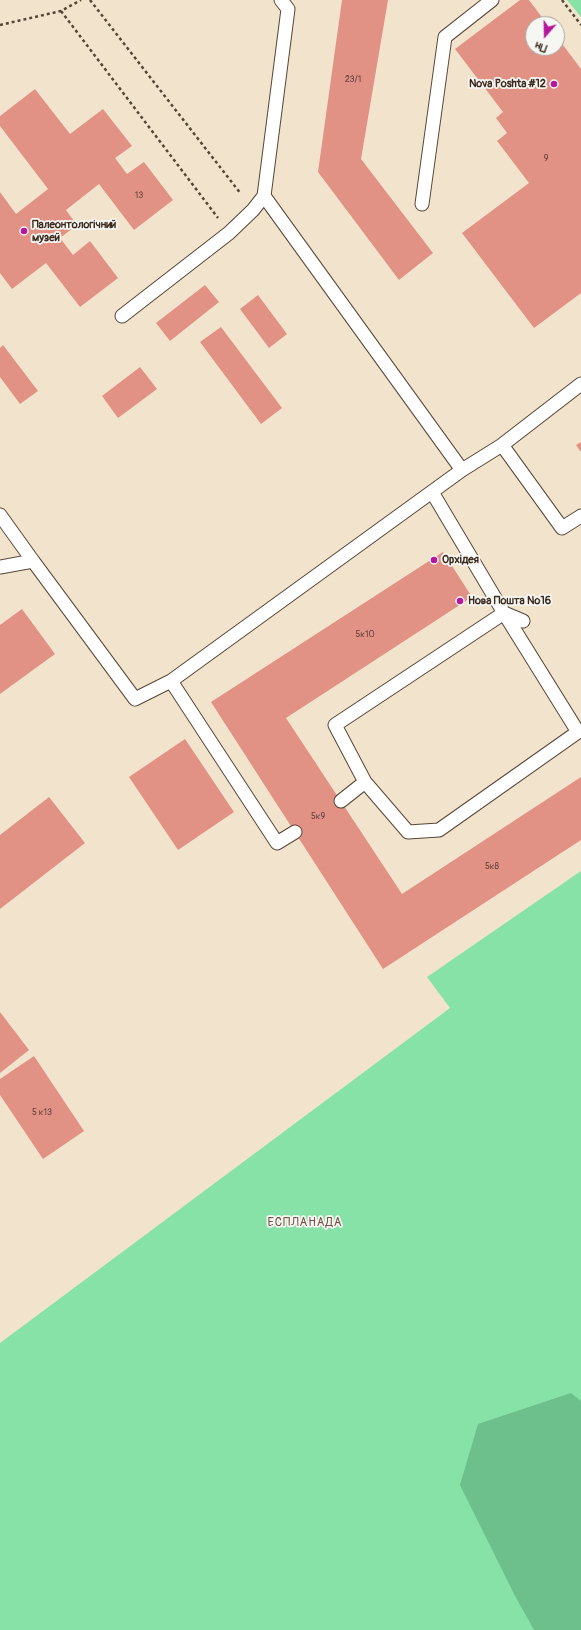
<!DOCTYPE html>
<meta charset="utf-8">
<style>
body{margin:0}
#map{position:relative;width:581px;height:1630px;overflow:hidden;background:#f2e4cc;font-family:Pangolin,sans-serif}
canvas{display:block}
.north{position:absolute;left:525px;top:16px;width:40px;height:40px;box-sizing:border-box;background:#f6f6f2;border:1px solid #aba49d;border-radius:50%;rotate:200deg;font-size:11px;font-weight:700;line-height:16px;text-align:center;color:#3b2a1e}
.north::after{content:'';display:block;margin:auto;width:14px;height:18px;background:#b5179e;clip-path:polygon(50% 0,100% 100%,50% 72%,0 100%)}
</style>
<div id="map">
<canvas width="581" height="1630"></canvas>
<div class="north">Пн</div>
</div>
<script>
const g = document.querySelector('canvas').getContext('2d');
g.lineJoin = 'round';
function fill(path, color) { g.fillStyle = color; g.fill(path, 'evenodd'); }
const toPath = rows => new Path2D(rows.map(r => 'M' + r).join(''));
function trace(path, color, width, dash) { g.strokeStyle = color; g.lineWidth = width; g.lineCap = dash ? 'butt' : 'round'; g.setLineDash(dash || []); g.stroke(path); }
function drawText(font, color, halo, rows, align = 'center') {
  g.font = font + ' Pangolin,sans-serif'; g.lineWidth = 3.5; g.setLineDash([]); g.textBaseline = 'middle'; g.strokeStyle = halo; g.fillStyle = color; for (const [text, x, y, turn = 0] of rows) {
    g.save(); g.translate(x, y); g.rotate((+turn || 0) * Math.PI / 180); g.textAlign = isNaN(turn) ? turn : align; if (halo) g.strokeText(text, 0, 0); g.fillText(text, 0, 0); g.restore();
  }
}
const green = toPath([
 [567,0,581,0,581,17],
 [581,871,581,1630,0,1630,0,1343,450,1008,427,977]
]);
const forest = toPath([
 [571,1393,581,1401,581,1630,534,1630,514,1594,460,1485,478,1424]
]);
const building = toPath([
 [342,0,388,0,361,159,433,253,399,280,318,172],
 [520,0,529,0,547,24,533,24,533,48,557,48,557,37,581,69,581,293,534,328,462,233,529,183,497,141,507,133,496,118,503,112,455,49],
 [35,89,70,134,103,109,132,146,115,158,127,174,144,162,173,200,134,230,99,184,66,210,77,225,60,238,73,255,90,241,118,278,80,307,46,263,12,289,0,273,0,192,16,214,48,189,0,126,0,116],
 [205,285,219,302,170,341,156,323],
 [258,295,287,334,269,348,240,309],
 [221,327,282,408,261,424,200,342],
 [3,345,38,391,20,404,0,377,0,348],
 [140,367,157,389,118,418,102,396],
 [581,442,581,452,576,445],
 [443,552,472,597,286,718,402,894,581,777,581,840,383,969,211,702],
 [22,609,55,654,0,694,0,625],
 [185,739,234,812,178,850,129,777],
 [49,797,85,843,0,909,0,835],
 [0,1012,29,1050,0,1073],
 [34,1056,84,1131,43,1159,0,1095,0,1079]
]);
const path = toPath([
 [90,0,241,194],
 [562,0,581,25],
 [61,11,218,218],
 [0,25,61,11,81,0]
]);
const lane = toPath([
 [281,0,288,9,264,196,462,470],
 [422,204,445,37,492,0],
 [122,316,229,233,253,210,264,196],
 [502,445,562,528,581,516],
 [0,515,33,561],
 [0,567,33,561,135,699,171,681,462,470,502,445,581,384],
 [504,613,523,621],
 [171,681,277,843,295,832],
 [365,782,408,832,439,830,578,732,504,613],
 [341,801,365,782,335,725,504,613,432,492]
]);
const markers = [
 [554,84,4,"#b5179e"],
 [24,231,4,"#b5179e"],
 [434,560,4,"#b5179e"],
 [460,601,4,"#b5179e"]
];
const numberNames = [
 ["23/1",353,80],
 ["9",546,159],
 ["13",139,196],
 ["5к10",365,635],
 ["5к9",318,817],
 ["5к8",492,867],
 ["5 к13",42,1113]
];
const poiNames = [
 ["Nova Poshta #12",546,84,"right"],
 ["Палеонтологічний",32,225],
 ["музей",32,238],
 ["Орхідея",442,560],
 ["Нова Пошта №16",468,601]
];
const neighbourhoodNames = [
 ["ЕСПЛАНАДА",305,1223]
];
fill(green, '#87e2a8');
fill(forest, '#6dc08c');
fill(building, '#e29185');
trace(lane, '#564638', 15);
trace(path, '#564638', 2.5, [3, 3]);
trace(lane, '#fff', 13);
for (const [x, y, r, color] of markers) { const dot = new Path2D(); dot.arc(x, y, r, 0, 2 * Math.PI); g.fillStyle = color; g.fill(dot); trace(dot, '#f6f6f2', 1.5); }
drawText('9px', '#654438', null, numberNames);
drawText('bold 11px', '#3b2a1e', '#f6f6f2', poiNames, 'left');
g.letterSpacing = '1px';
drawText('12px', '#754e42', '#f6f6f2', neighbourhoodNames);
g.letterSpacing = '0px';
</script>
